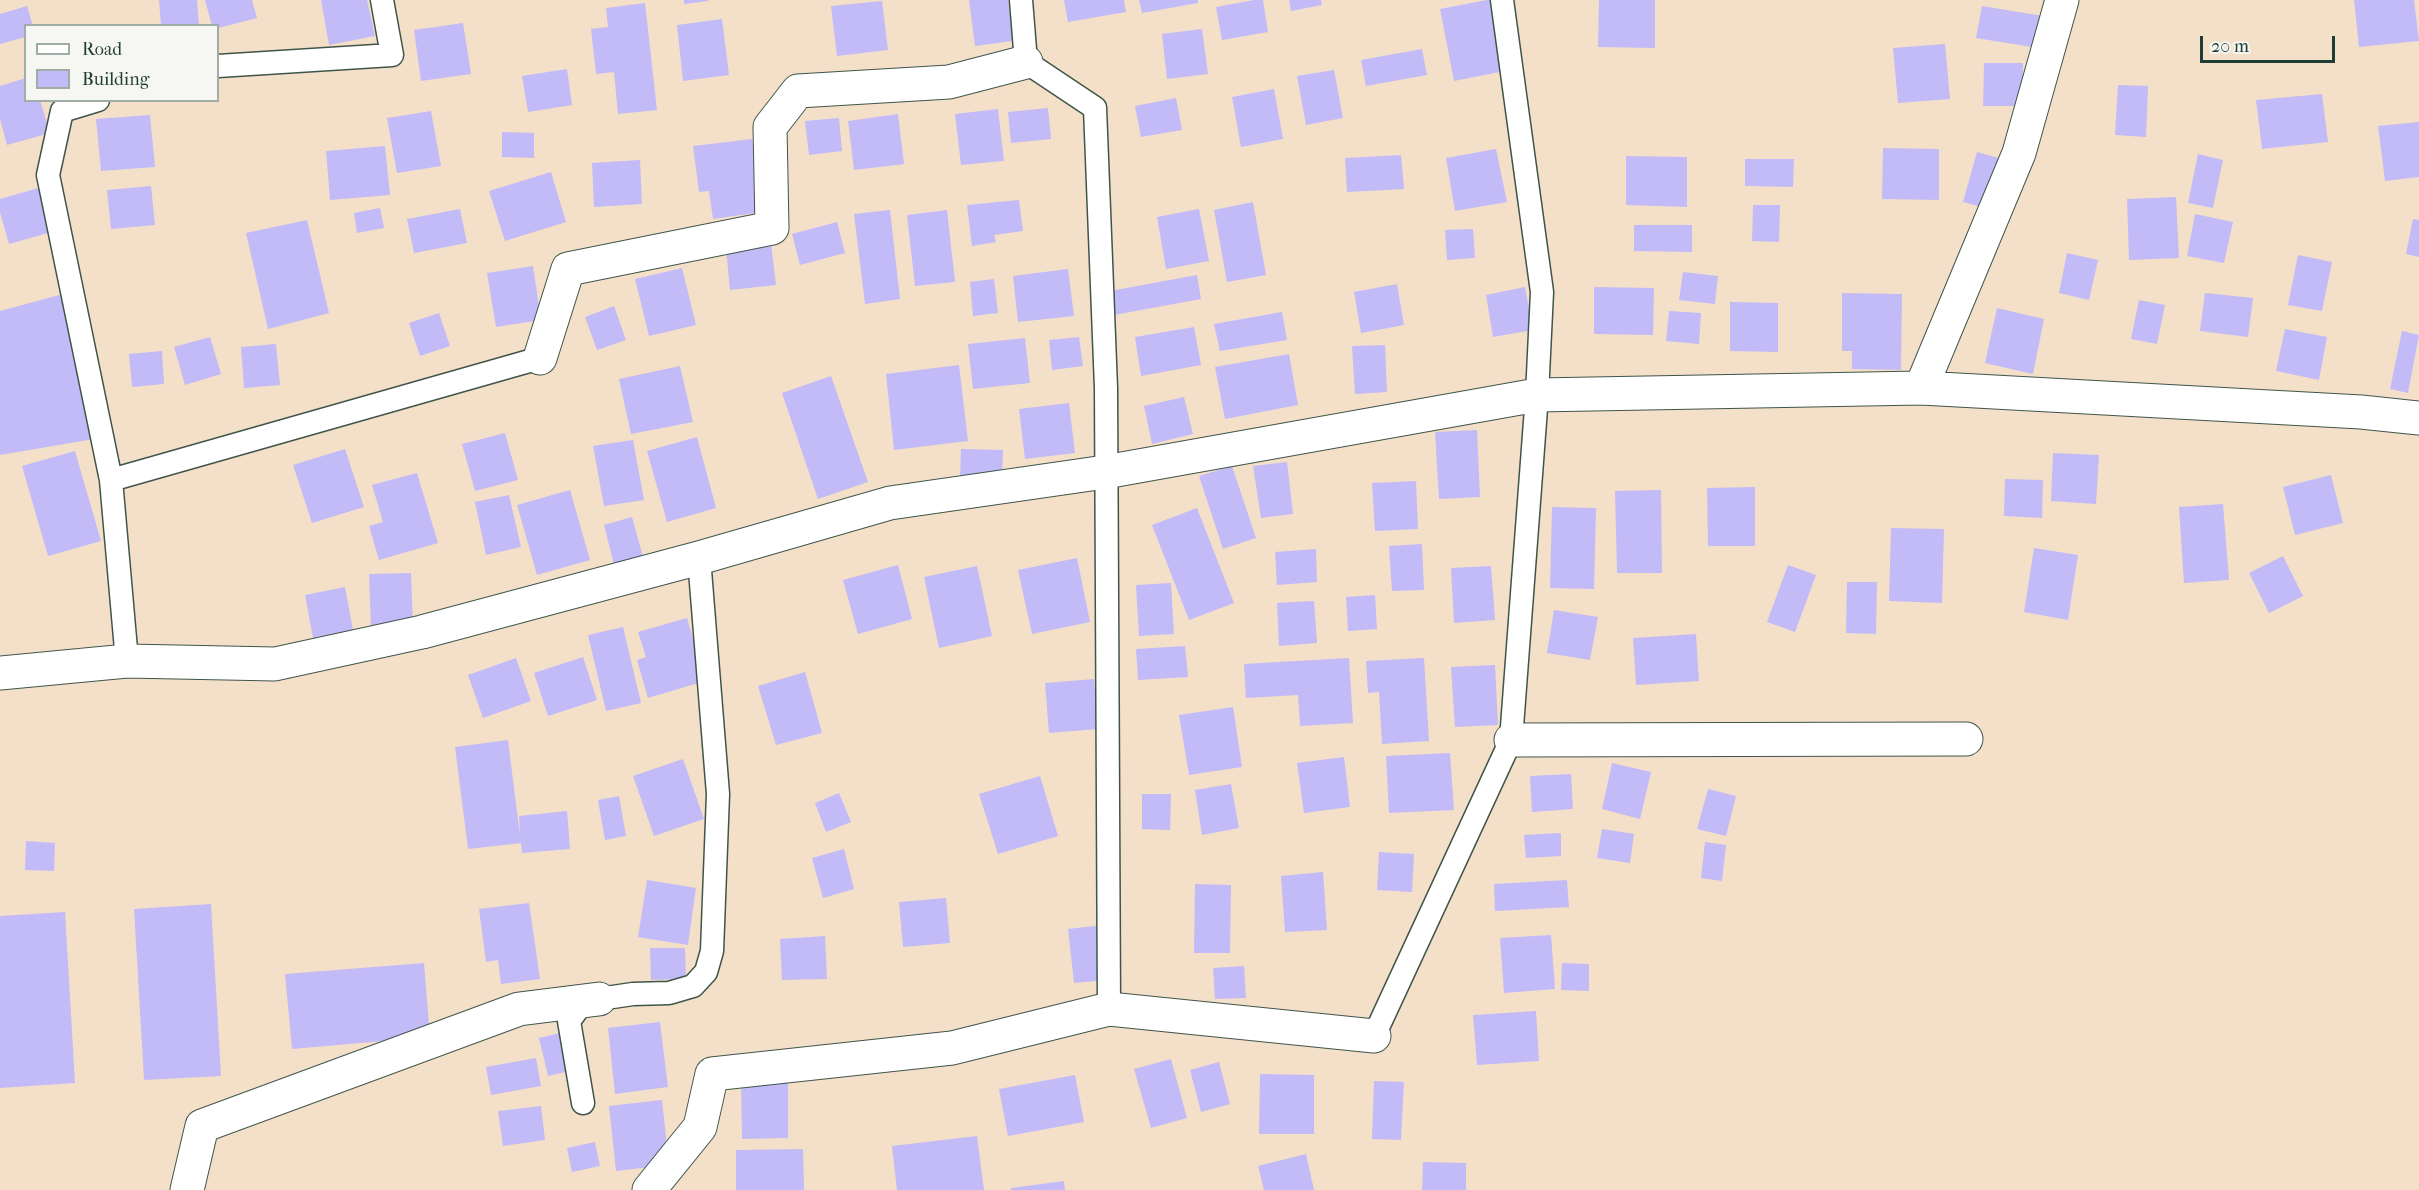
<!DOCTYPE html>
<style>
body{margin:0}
#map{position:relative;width:2419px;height:1190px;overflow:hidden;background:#f4e0c8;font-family:"IM FELL French Canon",serif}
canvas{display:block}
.legend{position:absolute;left:24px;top:24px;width:195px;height:78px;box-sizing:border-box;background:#f6f6f2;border:2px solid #a0aca6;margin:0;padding:8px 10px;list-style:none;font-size:18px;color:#1f3d34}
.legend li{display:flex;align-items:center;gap:12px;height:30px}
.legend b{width:30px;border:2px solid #a0aca6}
.scale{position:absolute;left:2200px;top:36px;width:135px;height:27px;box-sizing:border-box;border:3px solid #1f3d34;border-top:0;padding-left:8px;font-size:18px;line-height:21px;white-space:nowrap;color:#1f3d34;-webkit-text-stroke:4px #f6f6f2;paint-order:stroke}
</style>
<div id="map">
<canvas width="2419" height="1190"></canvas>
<ul class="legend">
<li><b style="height:8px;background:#fff"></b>Road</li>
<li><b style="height:16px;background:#c3baf8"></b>Building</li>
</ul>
<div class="scale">20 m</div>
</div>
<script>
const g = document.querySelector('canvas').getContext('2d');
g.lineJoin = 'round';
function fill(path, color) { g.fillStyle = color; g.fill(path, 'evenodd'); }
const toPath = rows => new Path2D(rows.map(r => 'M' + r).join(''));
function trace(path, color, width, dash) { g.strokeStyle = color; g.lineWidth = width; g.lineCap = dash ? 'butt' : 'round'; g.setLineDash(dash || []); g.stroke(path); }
const building = toPath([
 [159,0,197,0,199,26,161,26],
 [205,0,252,0,257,18,218,28,218,26,212,26],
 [321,0,367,0,375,36,329,45],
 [684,0,708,0,708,1,684,4],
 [969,0,1008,0,1013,41,975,46],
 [1064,0,1124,0,1126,12,1068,22],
 [1139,0,1198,0,1198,3,1142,13],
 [1254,0,1263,0,1268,32,1222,40,1216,7],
 [1289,0,1321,0,1322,5,1291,11],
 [1487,0,1492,0,1505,71,1454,81,1440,9],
 [1599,0,1655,0,1655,48,1598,47],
 [2354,0,2414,0,2419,41,2359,47],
 [882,1,888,50,837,56,831,6],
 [645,3,657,110,618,114,614,72,596,74,591,29,608,27,606,8],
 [27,6,33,26,26,26,26,37,0,44,0,14],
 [1982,6,2043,16,2038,48,1976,38],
 [722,19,729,75,683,81,677,25],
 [463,23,471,74,421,81,414,30],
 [1202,29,1208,74,1167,79,1162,34],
 [1945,44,1950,99,1898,103,1893,48],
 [1422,49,1427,75,1366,86,1361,60],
 [1984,63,2023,63,2023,106,1983,106],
 [567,69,572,105,528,112,522,76],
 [1334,70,1343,118,1306,125,1297,76],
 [26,78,26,100,40,100,50,133,7,145,0,119,0,86],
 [2118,85,2148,86,2146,137,2115,135],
 [1274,89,1283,139,1241,147,1232,97],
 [2322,94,2328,142,2262,149,2256,100],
 [1176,98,1182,130,1141,137,1135,106],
 [1048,108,1051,139,1011,143,1008,112],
 [998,109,1004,161,961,165,955,114],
 [431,111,441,166,397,173,387,118],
 [898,114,904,164,854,170,848,121],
 [150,115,155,167,101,171,96,119],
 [839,118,842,151,809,155,805,121],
 [2419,122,2419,177,2385,181,2378,126],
 [502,132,534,133,534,158,502,157],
 [752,139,762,212,713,219,709,191,699,192,693,146],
 [385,146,390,195,330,200,326,151],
 [1883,148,1939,149,1939,200,1882,199],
 [1496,149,1507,202,1455,211,1446,158],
 [1977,152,2002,159,1989,209,1963,202],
 [2198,154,2223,160,2213,208,2188,203],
 [1401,155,1404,189,1347,192,1345,158],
 [1626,156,1687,157,1687,207,1626,205],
 [1745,159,1794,159,1793,187,1745,186],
 [640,160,642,204,594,207,592,163],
 [551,172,566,222,505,241,489,191],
 [151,186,155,225,111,229,107,190],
 [42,187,55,231,9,244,0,212,0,199],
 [2176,197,2179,258,2129,260,2127,199],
 [1019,200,1023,231,994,235,996,242,972,246,967,205],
 [1253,202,1266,275,1227,282,1214,210],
 [1753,205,1780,205,1779,242,1752,241],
 [380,208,384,228,357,233,354,213],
 [460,209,467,243,414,253,407,219],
 [1199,209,1209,261,1166,269,1157,217],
 [890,210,900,299,865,304,854,214],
 [947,210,955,282,915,286,907,215],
 [2195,214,2233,222,2224,263,2187,256],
 [2413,219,2419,220,2419,257,2406,254],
 [307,220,329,313,268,329,246,233],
 [837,222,845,253,800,265,792,234],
 [1634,225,1692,225,1692,252,1634,251],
 [1473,229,1475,258,1447,260,1445,230],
 [771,243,776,285,730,290,726,248],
 [2067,253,2098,260,2089,300,2059,293],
 [2298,255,2332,262,2322,311,2288,305],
 [533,266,541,320,496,327,487,273],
 [682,268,696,325,649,336,635,279],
 [1068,269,1074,316,1018,322,1013,276],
 [1683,272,1718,276,1715,304,1679,300],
 [1197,275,1201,299,1114,315,1110,291],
 [994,279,998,313,973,316,970,282],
 [1397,284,1404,325,1361,333,1354,292],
 [1525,287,1533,330,1493,337,1486,295],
 [1594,287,1654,288,1653,335,1594,334],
 [67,293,100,438,0,455,0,311],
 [1842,293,1902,294,1901,370,1852,369,1852,351,1842,351],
 [2205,293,2253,298,2248,337,2200,331],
 [2139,300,2165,305,2157,344,2131,339],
 [1730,302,1778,303,1778,352,1730,351],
 [614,306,626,340,597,350,585,317],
 [1997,308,2044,319,2033,374,1985,363],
 [1669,311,1701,313,1699,344,1666,341],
 [1282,312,1287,340,1220,351,1214,324],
 [439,313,450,346,420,356,409,323],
 [1194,327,1201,365,1141,376,1135,337],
 [2285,329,2327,337,2319,380,2276,371],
 [2402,331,2419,335,2408,393,2390,389],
 [210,337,221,374,185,385,174,347],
 [1079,337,1083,366,1052,370,1049,340],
 [1025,338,1030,383,973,389,968,344],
 [276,344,280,385,244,388,241,347],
 [1385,345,1387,392,1355,394,1352,346],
 [162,351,164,384,132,387,129,354],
 [1289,354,1298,405,1225,419,1215,367],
 [959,365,968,441,894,450,886,374],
 [680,366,693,422,631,434,619,379],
 [831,376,868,482,818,499,782,393],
 [1184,397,1193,434,1152,444,1144,406],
 [1069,403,1075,453,1025,459,1019,409],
 [1477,430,1480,497,1439,499,1435,432],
 [505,433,518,480,475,491,462,444],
 [697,437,716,508,667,522,647,451],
 [633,440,644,500,604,506,593,446],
 [345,449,364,507,312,523,293,465],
 [961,449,1003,450,1002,479,960,478],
 [75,451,101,541,48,556,22,466],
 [2053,453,2099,455,2096,504,2051,501],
 [1287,462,1293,514,1261,518,1253,466],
 [1232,466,1256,538,1223,549,1199,476],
 [417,473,438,543,379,560,369,526,383,522,372,485],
 [2331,475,2343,523,2295,535,2283,487],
 [2005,479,2043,480,2042,518,2004,516],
 [1416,481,1418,529,1375,531,1372,483],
 [1755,487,1755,546,1708,546,1707,488],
 [570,490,590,560,537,575,517,505],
 [1661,490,1662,573,1617,573,1615,491],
 [509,495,521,547,486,555,475,502],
 [2223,504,2229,580,2184,583,2179,507],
 [1552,507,1596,508,1594,589,1550,588],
 [1197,508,1234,603,1189,620,1152,525],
 [632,517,643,557,614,565,604,525],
 [1891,528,1944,529,1942,603,1889,601],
 [1422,544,1424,590,1392,591,1389,546],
 [2034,548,2078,555,2068,620,2024,612],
 [1316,549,1317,582,1277,585,1275,552],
 [2283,556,2303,596,2269,613,2249,573],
 [1077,558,1090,622,1032,634,1018,570],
 [898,565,912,619,858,634,843,580],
 [1788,565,1816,575,1795,632,1767,622],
 [977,566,992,636,939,648,924,577],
 [1491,566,1495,620,1454,623,1451,568],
 [411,573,413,626,371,627,369,574],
 [1847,582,1877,582,1876,634,1846,633],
 [1171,583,1174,634,1139,636,1136,585],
 [345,587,353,630,313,638,305,595],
 [1375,595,1377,629,1348,631,1346,597],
 [1314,601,1317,643,1279,646,1277,603],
 [1554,610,1598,617,1590,660,1547,653],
 [687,618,705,681,648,698,637,660,646,657,638,632],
 [623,627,641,703,606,711,588,635],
 [1696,634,1699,681,1636,685,1633,638],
 [1185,646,1188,677,1138,680,1136,649],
 [583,657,597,700,548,716,534,673],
 [516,658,531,701,483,718,468,675],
 [1349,658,1353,723,1300,726,1298,695,1246,698,1244,664],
 [1424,658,1429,741,1382,744,1379,692,1368,693,1366,661],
 [1495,665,1498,725,1455,727,1451,667],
 [805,672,822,733,776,745,758,686],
 [1094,679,1098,729,1049,733,1045,683],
 [1233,707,1242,767,1189,775,1179,715],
 [508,740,520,836,519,816,567,811,570,849,522,853,521,843,468,849,455,747],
 [1450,753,1454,810,1389,813,1386,756],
 [1344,757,1350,807,1304,813,1297,763],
 [683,759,704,819,654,836,633,776],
 [1612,763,1651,772,1640,819,1602,809],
 [1571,774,1573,809,1532,812,1530,776],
 [1040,776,1058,836,998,854,979,794],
 [1231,784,1239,828,1202,835,1195,790],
 [1708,789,1736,796,1726,836,1697,829],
 [839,793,851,822,826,832,815,803],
 [1142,794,1171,794,1170,830,1142,829],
 [619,796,626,836,605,840,598,800],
 [1602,829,1634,834,1630,863,1597,858],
 [1561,833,1561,856,1526,858,1524,835],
 [26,841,55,843,54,871,25,870],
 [1705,842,1726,845,1722,881,1701,878],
 [844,849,854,889,823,898,812,858],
 [1379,852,1414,854,1412,892,1377,890],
 [1323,872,1327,930,1285,932,1281,876],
 [647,880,696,888,688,945,638,937],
 [1567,880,1569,907,1495,911,1494,884],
 [1195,884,1231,885,1230,953,1194,953],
 [946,898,950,943,903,947,899,902],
 [529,903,540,979,501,984,498,960,486,962,479,909],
 [211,904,221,1076,144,1080,134,909],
 [65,912,75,1083,0,1088,0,916],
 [1103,925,1107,980,1074,983,1068,929],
 [1551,935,1555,989,1504,993,1500,938],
 [825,936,827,979,782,980,780,939],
 [650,948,685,948,686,979,651,980],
 [424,963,430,1037,292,1049,285,974],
 [1562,963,1589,964,1589,991,1561,990],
 [1244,966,1246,998,1215,999,1213,968],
 [1536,1011,1539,1061,1477,1065,1473,1015],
 [660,1022,668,1087,615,1094,608,1028],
 [560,1033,570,1071,548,1076,539,1038],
 [536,1058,541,1086,491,1095,486,1067],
 [1171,1059,1187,1118,1151,1128,1134,1069],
 [1219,1062,1230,1104,1201,1112,1190,1070],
 [1260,1074,1314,1075,1314,1134,1259,1134],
 [1075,1075,1084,1122,1008,1136,999,1089],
 [741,1077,788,1077,788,1138,742,1139],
 [1374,1081,1404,1082,1401,1140,1372,1139],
 [662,1100,669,1165,616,1171,609,1106],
 [541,1106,545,1140,503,1146,498,1111],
 [977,1136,984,1190,897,1190,892,1146],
 [595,1142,600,1166,572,1172,567,1148],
 [803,1149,804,1190,736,1190,736,1150],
 [1306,1154,1314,1190,1264,1190,1258,1166],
 [1423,1162,1466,1163,1466,1190,1422,1190],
 [1064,1181,1065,1190,1011,1190,1011,1188]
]);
const lane = toPath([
 [1021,0,1026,62,1095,108,1106,388,1109,1009],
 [218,66,392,55,382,0],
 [98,100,62,111,48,175,111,480,127,661],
 [111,480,540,358],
 [1374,1036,1511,740,1537,395,1542,292,1502,0],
 [583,1103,569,1021,581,1005,599,999,633,994,669,993,693,986,706,972,712,951,718,794,699,558]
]);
const street = toPath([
 [540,358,568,269,772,228,770,127,798,91,949,82,1026,62],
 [1921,388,2019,153,2062,0],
 [0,673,127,661,275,664,422,632,699,558,890,503,1105,472,1537,395,1921,388,2361,412,2419,418],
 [1511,740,1966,739],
 [187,1190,202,1126,519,1009,599,999],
 [649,1190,700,1127,712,1074,952,1048,1109,1009,1374,1036]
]);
fill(building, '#c3baf8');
trace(lane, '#3f554a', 25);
trace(street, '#3f554a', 35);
trace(lane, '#fff', 22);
trace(street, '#fff', 33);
</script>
